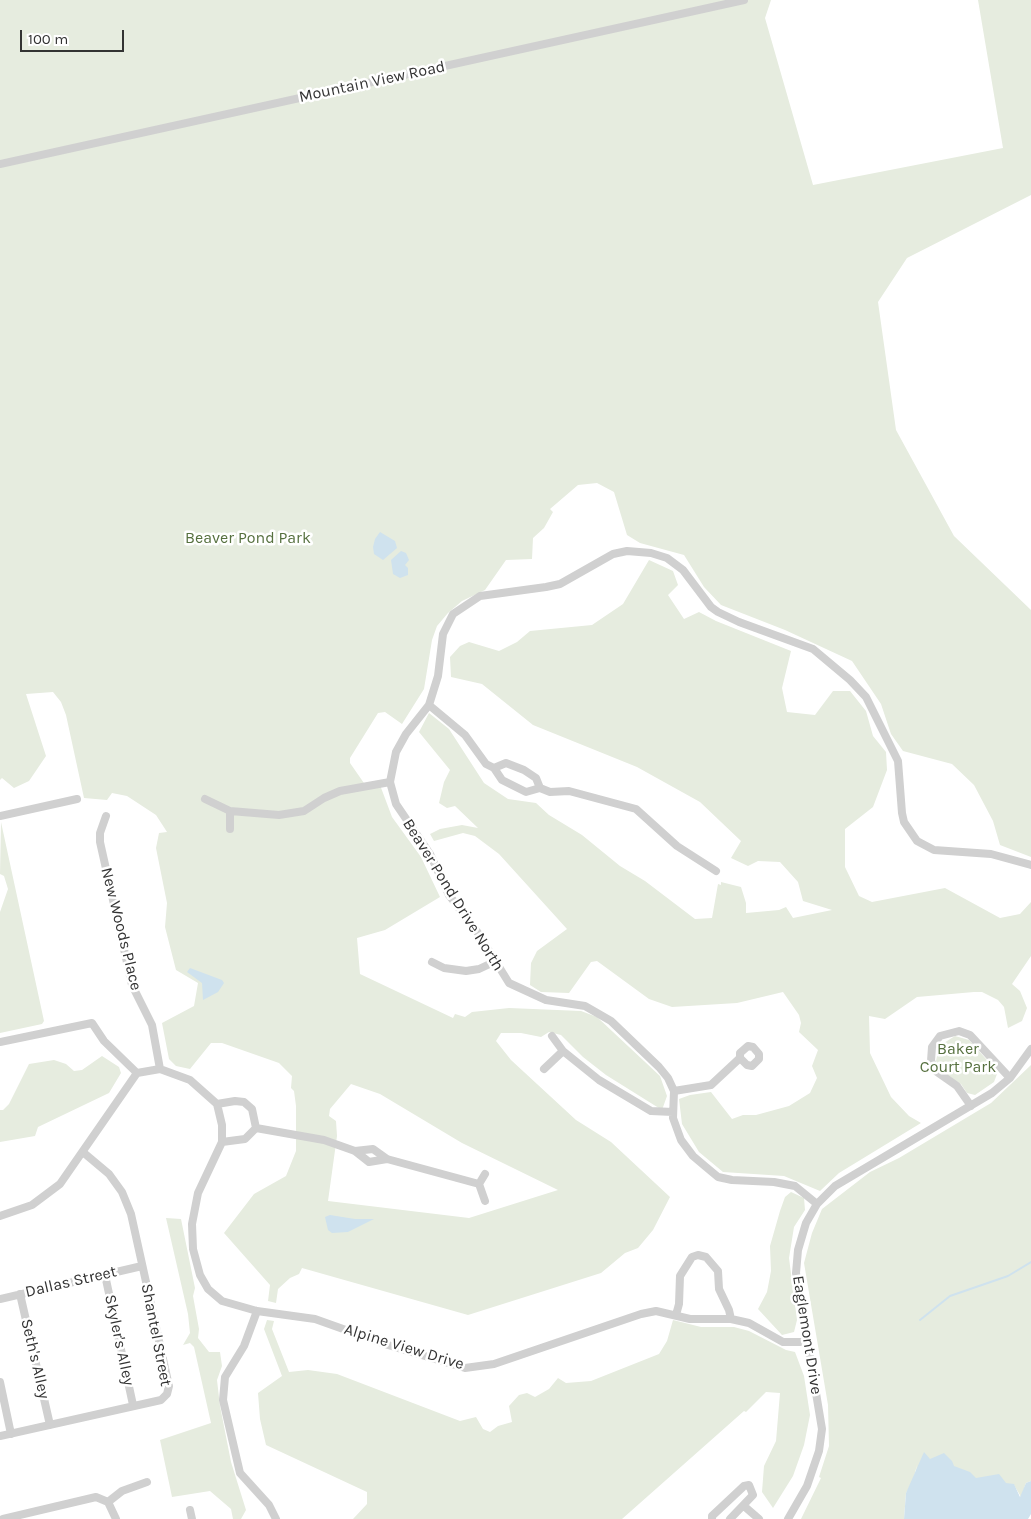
<!DOCTYPE html>
<style>
body{margin:0}
#map{position:relative;width:1031px;height:1519px;overflow:hidden;background:#fff;font-family:Karla,sans-serif}
canvas{display:block}
.scale{position:absolute;left:20px;top:30px;width:104px;height:22px;box-sizing:border-box;border:2px solid #333;border-top:0;padding-left:6px;font-size:15px;line-height:18px;white-space:nowrap;color:#333;-webkit-text-stroke:4px #fff;paint-order:stroke}
</style>
<div id="map">
<canvas width="1031" height="1519"></canvas>
<div class="scale">100 m</div>
</div>
<script>
const g = document.querySelector('canvas').getContext('2d');
g.lineJoin = 'round';
function fill(path, color) { g.fillStyle = color; g.fill(path, 'evenodd'); }
const toPath = rows => new Path2D(rows.map(r => 'M' + r).join(''));
function trace(path, color, width, dash) { g.strokeStyle = color; g.lineWidth = width; g.lineCap = dash ? 'butt' : 'round'; g.setLineDash(dash || []); g.stroke(path); }
function drawText(font, color, halo, rows, align = 'center') {
  g.font = font + ' Karla,sans-serif'; g.lineWidth = 5; g.setLineDash([]); g.textBaseline = 'middle'; g.strokeStyle = halo; g.fillStyle = color; for (const [text, x, y, turn = 0] of rows) {
    g.save(); g.translate(x, y); g.rotate((+turn || 0) * Math.PI / 180); g.textAlign = isNaN(turn) ? turn : align; if (halo) g.strokeText(text, 0, 0); g.fillText(text, 0, 0); g.restore();
  }
}
const green = toPath([
 [0,0,771,0,765,18,813,185,1003,148,978,0,1031,0,1031,195,907,258,878,302,896,430,954,536,1031,610,1031,857,1000,845,993,821,974,785,952,764,903,751,891,734,881,704,852,661,785,630,721,605,704,587,684,555,640,543,627,535,614,492,597,483,578,485,550,509,553,512,544,528,533,538,532,559,506,560,485,590,462,601,448,613,437,626,432,640,424,689,402,724,385,712,378,713,350,758,350,763,366,786,380,785,392,817,421,857,440,897,385,930,357,938,360,974,453,1018,455,1014,465,1017,472,1012,509,1008,581,1011,597,1017,660,1076,667,1096,662,1110,606,1075,583,1057,561,1035,549,1032,541,1037,521,1033,501,1033,496,1041,511,1060,576,1120,611,1142,670,1197,653,1230,638,1248,625,1253,601,1273,468,1315,302,1268,299,1274,290,1278,278,1289,276,1303,268,1301,270,1285,224,1233,254,1194,286,1176,296,1151,296,1106,294,1091,291,1088,292,1076,279,1063,222,1043,211,1043,190,1069,176,1066,169,1059,162,1023,194,1006,198,983,176,970,165,927,167,903,156,848,159,833,167,832,156,815,127,796,112,793,107,800,84,798,66,715,61,702,53,692,26,694,46,756,29,781,14,788,2,778,0,780],
 [351,1084,380,1094,462,1143,558,1190,469,1218,328,1201,337,1136,336,1121,329,1116,330,1109],
 [649,560,673,571,678,585,668,595,684,619,699,612,716,621,791,651,782,688,787,712,815,715,833,691,850,691,866,711,873,736,886,752,887,770,873,807,845,829,845,867,859,896,872,902,945,888,1000,918,1020,914,1031,902,1031,956,1012,984,1020,991,1027,1008,1022,1021,1008,1028,1004,1007,998,1000,982,992,974,992,917,997,885,1019,869,1016,870,1053,891,1097,909,1116,921,1123,839,1173,820,1191,784,1176,723,1172,699,1152,682,1124,679,1099,690,1095,711,1092,732,1119,743,1115,756,1115,789,1106,810,1093,817,1078,812,1066,818,1050,799,1032,801,1023,799,1015,783,992,737,1003,672,1007,649,999,597,961,591,962,569,993,541,992,530,985,531,963,537,951,567,929,499,854,475,836,463,833,434,841,430,834,440,829,462,825,478,828,455,806,447,808,439,803,444,782,450,770,419,732,429,713,449,729,484,783,508,799,536,803,549,815,582,835,620,866,645,881,695,919,712,918,718,884,721,885,721,882,741,887,746,903,746,913,779,910,786,907,793,918,832,910,803,901,798,882,780,862,758,861,748,866,731,858,741,841,700,802,637,767,533,725,482,684,451,677,450,657,460,646,469,642,499,651,517,642,530,631,592,625,623,604],
 [1,822,44,1021,42,1024,0,1033,0,912,8,889,4,876,0,874],
 [955,1036,969,1040,995,1069,997,1074,994,1082,975,1095,967,1093,961,1084,944,1074,936,1061,939,1046],
 [102,1056,119,1067,121,1073,109,1093,38,1127,35,1136,0,1142,0,1110,3,1110,9,1104,29,1064,54,1060,66,1064,74,1071,82,1070],
 [1031,1065,1031,1481,1026,1483,1021,1497,1014,1485,909,1510,917,1465,913,1481,906,1493,904,1519,801,1519,821,1478,819,1477,829,1446,828,1405,804,1263,812,1233,822,1209,870,1172,899,1158,991,1103],
 [791,1192,804,1198,805,1210,794,1227,789,1258,797,1320,794,1332,782,1335,758,1309,767,1292,771,1271,770,1246,780,1211,785,1197],
 [166,1218,181,1219,195,1288,193,1296,199,1329,198,1338,209,1352,220,1352,222,1366,217,1380,220,1406,231,1462,246,1510,241,1519,233,1519,231,1509,210,1491,172,1497,160,1440,211,1423,194,1347,190,1343,183,1345,190,1333,188,1314],
 [267,1320,274,1321,272,1329,289,1372,308,1370,337,1374,460,1421,476,1417,483,1429,490,1432,498,1426,512,1422,509,1406,519,1395,527,1393,535,1397,549,1389,558,1378,566,1383,591,1381,659,1354,667,1341,673,1320,701,1327,734,1327,749,1331,786,1350,795,1352,804,1376,810,1415,804,1445,793,1476,773,1508,762,1492,764,1466,776,1441,780,1393,766,1392,746,1412,744,1411,622,1519,353,1519,367,1504,367,1492,266,1445,260,1419,258,1393,282,1376,264,1329]
]);
const water = toPath([
 [380,532,395,541,397,548,383,560,374,554,373,547,375,539],
 [401,551,406,553,409,560,405,565,408,568,408,575,400,578,393,574,391,560],
 [190,968,222,980,224,983,218,992,203,1000,202,983,187,972],
 [330,1215,355,1219,374,1219,348,1232,332,1233,328,1230,325,1217],
 [924,1452,930,1459,944,1453,952,1461,954,1466,970,1472,976,1478,999,1474,1006,1483,1014,1484,1020,1497,1026,1483,1031,1481,1031,1514,1028,1519,904,1519,906,1493]
]);
const stream = toPath([
 [920,1320,950,1296,1008,1276,1031,1262]
]);
const minor = toPath([
 [0,164,744,0],
 [429,705,465,735,486,764,494,768,502,780,526,792,540,788,550,792,569,791,636,809,677,846,716,871],
 [494,768,506,763,524,770,536,778,540,788],
 [205,799,230,811,279,815,304,811,324,798,340,791,390,782],
 [0,816,77,799],
 [106,816,100,833,100,842,132,985,152,1025,160,1069],
 [230,829,230,811],
 [432,962,444,968,466,971,479,969,494,962],
 [552,1036,563,1051,599,1080,651,1111,673,1112],
 [0,1042,92,1023,104,1041,137,1073],
 [544,1069,563,1051],
 [674,1091,711,1085,740,1058,740,1053,748,1046,753,1047,759,1054,759,1059,752,1066,747,1065,740,1058],
 [217,1104,235,1101,244,1102,252,1109,256,1128,245,1139,222,1142],
 [971,1106,957,1086,937,1072,931,1061,932,1047,940,1036,959,1031,970,1035,1010,1078],
 [256,1128,324,1140,355,1151,369,1162,387,1159],
 [355,1151,373,1149,387,1159,479,1184,485,1201],
 [479,1184,485,1174],
 [817,1204,795,1186,774,1182,732,1180,718,1177,706,1167,693,1156,681,1140,673,1118,674,1091,668,1078,659,1067,611,1021,585,1006,546,1000,509,983,478,933,449,895,430,854,396,804,390,782,396,752,406,734,429,705,438,676,443,634,453,614,480,596,546,587,560,584,613,554,627,551,651,553,667,558,683,570,711,607,718,612,739,622,813,649,850,680,866,697,898,761,902,813,904,822,917,841,934,850,991,854,1031,865],
 [0,1216,32,1205,60,1184,137,1073,160,1069,190,1080,217,1104,222,1125,222,1142,198,1193,192,1224,193,1249,200,1275,208,1289,222,1301,257,1311,315,1319,388,1345,465,1368,494,1364,641,1314,656,1311,690,1319,731,1319,749,1323,783,1342,807,1342],
 [105,1275,133,1405],
 [20,1294,50,1425],
 [0,1299,142,1266],
 [257,1311,244,1346,225,1377,223,1400,240,1473,269,1505,276,1519],
 [676,1315,679,1304,680,1276,692,1257,698,1255,706,1257,718,1271,719,1289,729,1310,731,1319],
 [0,1382,11,1434],
 [0,1436,161,1400,167,1394,169,1386,131,1214,122,1192,109,1174,84,1153],
 [108,1502,122,1491,147,1482],
 [744,1506,759,1519],
 [190,1510,192,1519],
 [3,1519,96,1497,108,1502,116,1519],
 [712,1519,712,1516,744,1486,749,1485,753,1495,730,1519],
 [788,1519,807,1486,819,1451,822,1429,796,1273,798,1250,806,1223,817,1204,835,1186,992,1093,1010,1078,1031,1049]
]);
const streetNames = [
 ["Mountain View Road",372,82,-12],
 ["Beaver Pond Drive North",453,895,58],
 ["New Woods Place",121,929,76],
 ["Dallas Street",71,1282,-13],
 ["Shantel Street",156,1335,79],
 ["Eaglemont Drive",807,1335,81],
 ["Skyler's Alley",119,1340,78],
 ["Alpine View Drive",404,1347,17],
 ["Seth's Alley",35,1359,77]
];
const parkNames = [
 ["Beaver Pond Park",248,538],
 ["Baker",958,1049],
 ["Court Park",958,1067]
];
fill(green, '#e6ecdf');
fill(water, '#cfe2ee');
trace(stream, '#cfe2ee', 2);
trace(minor, '#d0d0d0', 8);
drawText('16px', '#333', '#fff', streetNames);
drawText('16px', '#56703f', '#fff', parkNames);
</script>
